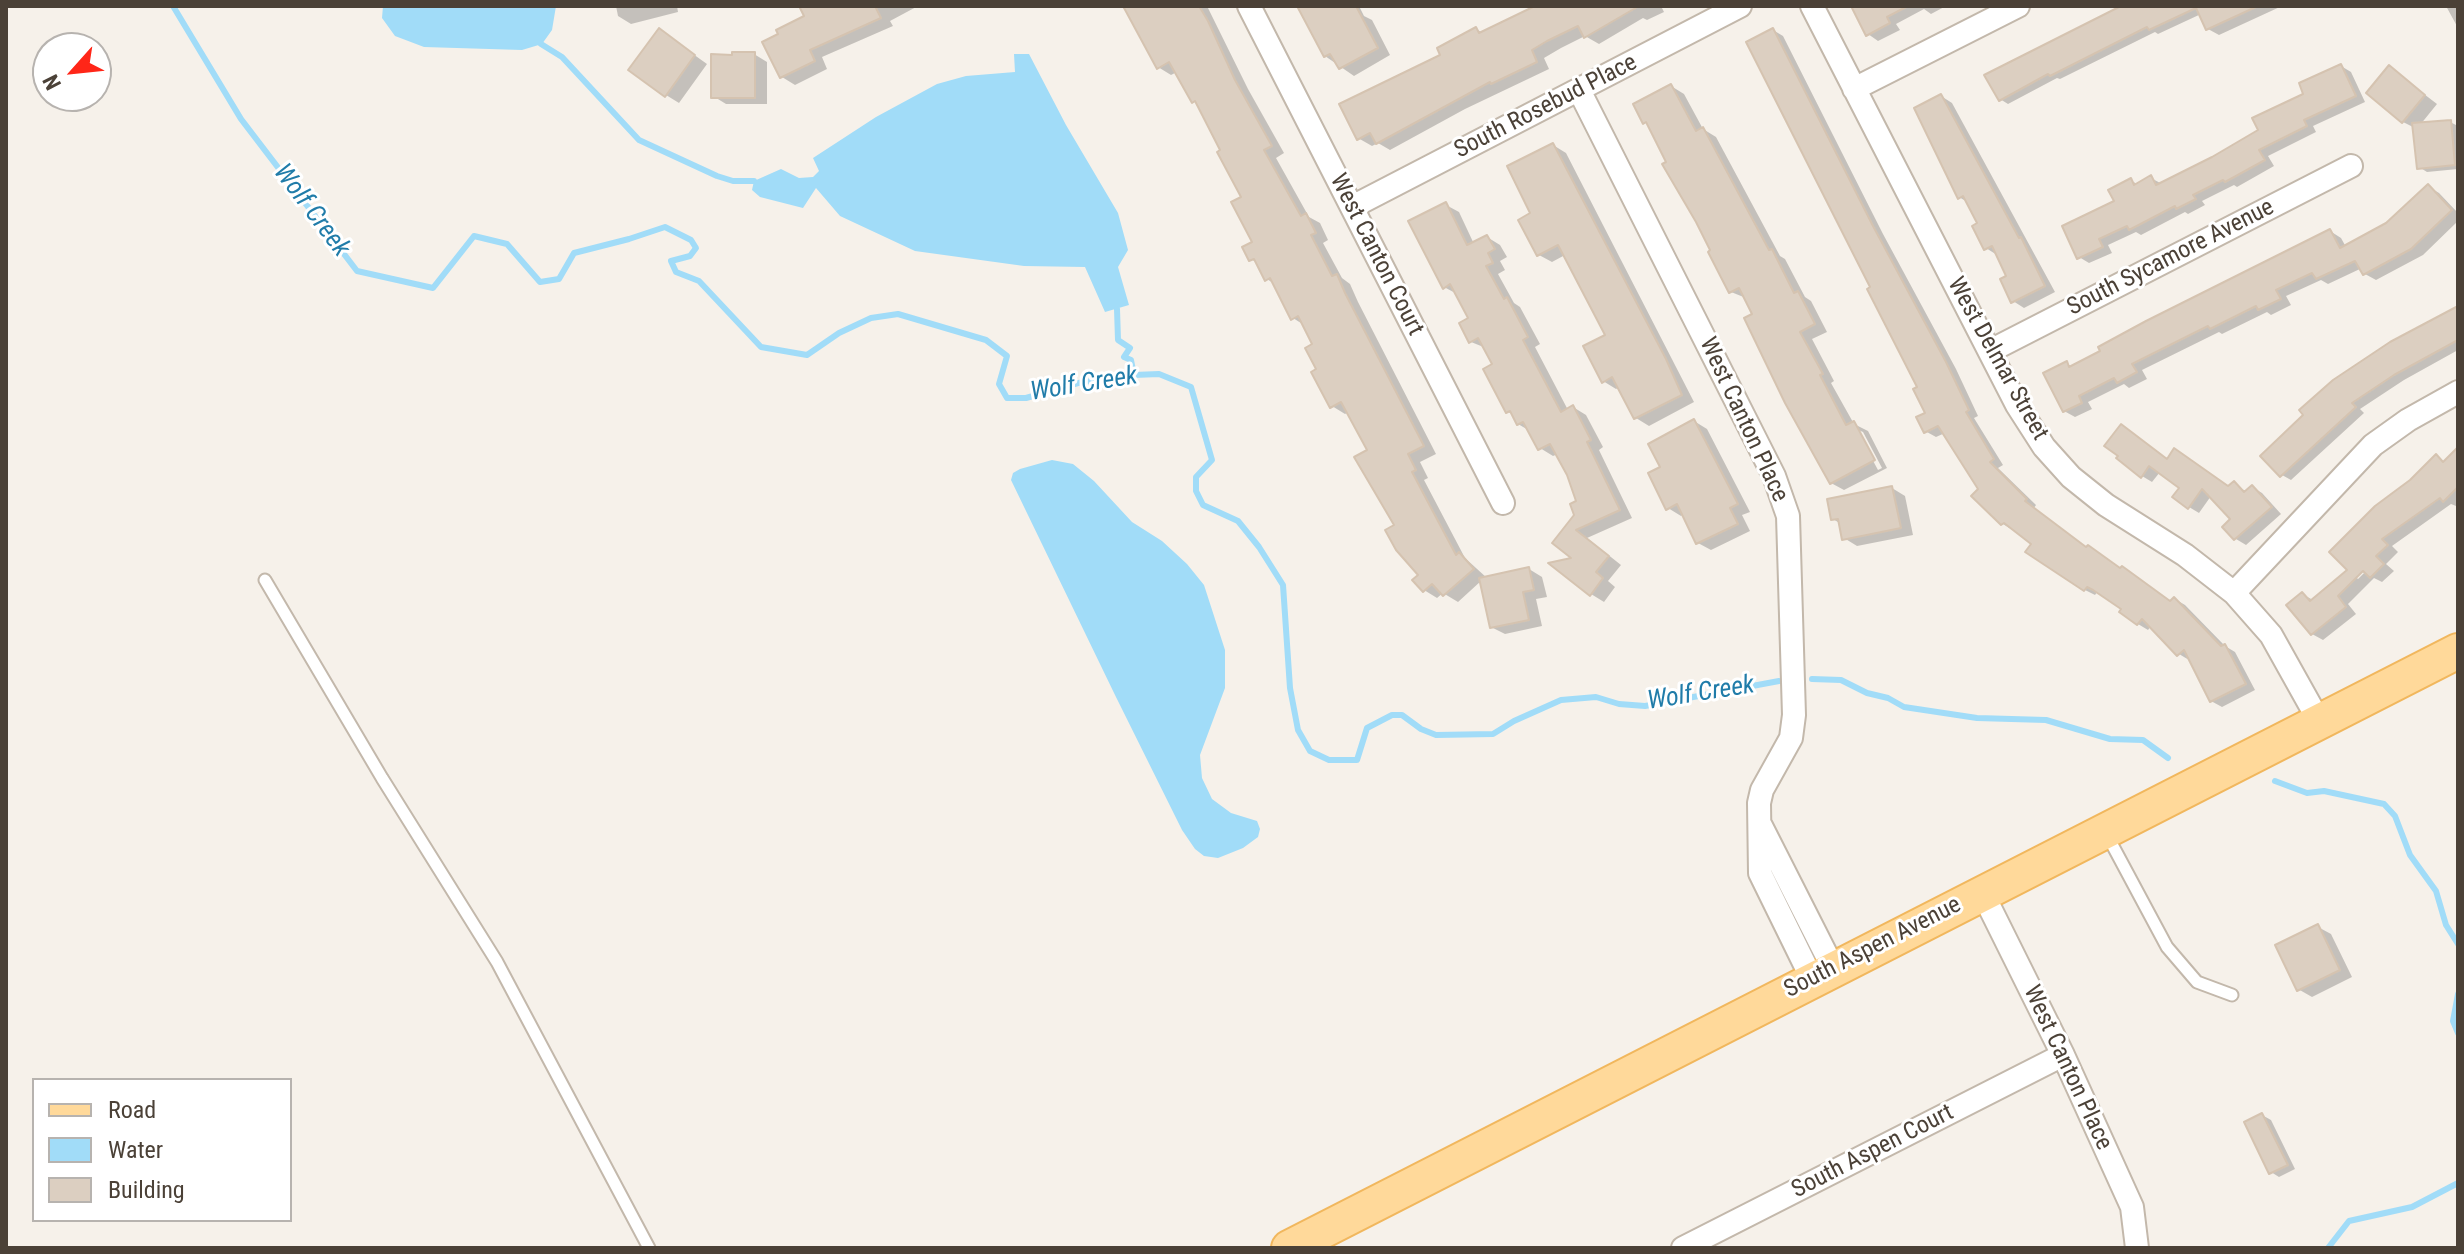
<!DOCTYPE html>
<style>
body{margin:0}
#map{position:relative;width:2464px;height:1254px;overflow:hidden;background:#f6f1ea;font-family:"Roboto Condensed",sans-serif}
canvas{display:block}
.frame{position:absolute;inset:0;border:8px solid #4b4137;pointer-events:none}
.legend{position:absolute;left:32px;top:1078px;width:260px;height:144px;box-sizing:border-box;background:#fff;border:2px solid #b7b3af;margin:0;padding:10px 14px;list-style:none;font-size:24px;color:#4b4137}
.legend li{display:flex;align-items:center;gap:16px;height:40px}
.legend b{width:40px;border:2px solid #b7b3af}
.north{position:absolute;left:32px;top:32px;width:80px;height:80px;box-sizing:border-box;background:#fff;border:2px solid #b7b3af;border-radius:50%;rotate:243deg;font-size:22px;font-weight:700;line-height:32px;text-align:center;color:#4b4137}
.north::after{content:'';display:block;margin:auto;width:28px;height:36px;background:#ff2618;clip-path:polygon(50% 0,100% 100%,50% 72%,0 100%)}
</style>
<div id="map">
<canvas width="2464" height="1254"></canvas>
<div class="frame"></div>
<ul class="legend">
<li><b style="height:10px;background:#ffd99a"></b>Road</li>
<li><b style="height:22px;background:#a1dcf8"></b>Water</li>
<li><b style="height:22px;background:#dccfc1"></b>Building</li>
</ul>
<div class="north">N</div>
</div>
<script>
const g = document.querySelector('canvas').getContext('2d');
g.lineJoin = 'round';
function fill(path, color) { g.fillStyle = color; g.fill(path, 'evenodd'); }
const toPath = rows => new Path2D(rows.map(r => 'M' + r).join(''));
function trace(path, color, width, dash) { g.strokeStyle = color; g.lineWidth = width; g.lineCap = dash ? 'butt' : 'round'; g.setLineDash(dash || []); g.stroke(path); }
function drawText(font, color, halo, rows, align = 'center') {
  g.font = font + ' "Roboto Condensed",sans-serif'; g.lineWidth = 6; g.setLineDash([]); g.textBaseline = 'middle'; g.strokeStyle = halo; g.fillStyle = color; for (const [text, x, y, turn = 0] of rows) {
    g.save(); g.translate(x, y); g.rotate((+turn || 0) * Math.PI / 180); g.textAlign = isNaN(turn) ? turn : align; if (halo) g.strokeText(text, 0, 0); g.fillText(text, 0, 0); g.restore();
  }
}
const water = toPath([
 [383,6,556,6,552,30,542,44,522,50,424,47,395,36,382,18],
 [1014,54,1029,54,1066,125,1118,213,1128,250,1118,267,1129,305,1105,312,1085,267,1024,266,915,251,840,216,816,188,803,208,760,197,752,190,754,181,781,169,799,178,813,177,819,171,813,158,876,117,937,84,966,76,1015,72],
 [1052,460,1073,464,1094,481,1132,522,1162,541,1187,564,1204,585,1225,650,1225,688,1200,755,1202,778,1212,799,1231,813,1257,821,1260,829,1258,837,1243,848,1218,858,1204,856,1195,849,1182,830,1115,695,1011,480,1013,473,1020,469]
]);
const shadow = toPath([
 [616,6,677,6,678,12,631,24,618,16],
 [801,6,918,6,890,21,893,26,822,57,827,69,795,85,782,77,807,17],
 [1119,6,1207,6,1248,89,1284,153,1276,158,1309,217,1320,223,1328,240,1323,243,1342,278,1350,284,1358,302,1436,454,1420,462,1428,478,1424,480,1465,558,1487,578,1529,569,1542,577,1547,597,1536,599,1542,626,1505,634,1491,627,1481,581,1458,602,1443,593,1437,598,1424,590,1421,575,1397,526,1369,451,1349,412,1345,414,1332,406,1318,370,1314,345,1304,325,1293,318,1276,285,1267,279,1259,264,1251,259,1254,243,1244,197,1198,104,1193,101,1177,72,1171,75,1158,67,1128,11],
 [1301,6,1359,6,1364,16,1372,20,1390,55,1354,76,1325,56],
 [1540,6,1661,6,1664,12,1647,20,1643,18,1599,44,1585,36,1561,48,1544,58,1549,69,1465,109,1390,150,1378,143,1372,146,1358,138,1443,56,1476,29,1483,33],
 [1853,6,1946,6,1931,14,1924,9,1896,24,1900,30,1878,41,1868,34],
 [2126,6,2282,6,2219,35,2208,29,2201,14,2158,34,2155,32,2060,79,2057,78,2008,104,2000,99],
 [2446,6,2458,6,2458,28],
 [1773,30,1783,36,1883,234,1956,369,1978,416,1974,418,2003,465,1998,468,2036,505,2034,508,2088,549,2171,602,2175,599,2185,605,2225,646,2235,652,2255,690,2222,707,2211,701,2190,659,2189,660,2179,654,2151,626,2148,630,2138,624,2121,612,2124,609,2098,591,2095,595,2085,590,2034,544,2003,524,1945,433,1936,437,1925,431,1927,413,1920,387,1873,288],
 [672,39,707,64,679,103,666,95],
 [754,54,767,62,767,104,726,104,713,96,734,57],
 [2341,66,2351,72,2365,102,2313,126,2316,132,2268,156,2274,166,2237,187,2234,185,2202,201,2205,205,2188,214,2185,212,2141,235,2136,232,2108,245,2112,253,2089,263,2079,257,2131,180,2138,185,2151,178,2162,184,2261,131],
 [2390,68,2437,104,2420,125,2450,122,2458,126,2458,169,2427,172,2419,167,2415,128,2403,122],
 [1671,86,1684,94,1703,129,1716,137,1780,256,1785,259,1805,297,1811,301,1827,332,1812,339,1834,381,1831,383,1854,424,1868,431,1887,468,1844,490,1831,483,1755,315,1746,298,1731,292,1669,163,1650,125,1644,122],
 [1856,429,1863,432,1882,468,1878,470],
 [1941,96,1952,103,2055,292,2024,308,2013,301,2009,277,1997,255,1986,248,1980,224,1969,203,1959,197],
 [1553,145,1566,153,1694,402,1649,426,1636,418,1620,387,1616,389,1603,381,1608,336,1565,255,1552,262,1539,255,1533,214],
 [2429,187,2439,193,2458,213,2458,221,2423,255,2376,280,2365,274,2362,268,2328,284,2321,280,2286,296,2291,305,2271,315,2267,312,2222,334,2219,332,2142,370,2147,379,2129,388,2124,384,2088,402,2092,409,2075,417,2064,411,2066,364,2073,367,2330,231,2341,238,2346,247,2387,225],
 [1446,205,1459,212,1474,244,1487,237,1500,245,1507,257,1500,261,1505,270,1498,274,1514,303,1520,307,1540,344,1535,347,1568,410,1573,407,1586,415,1603,447,1599,450,1632,518,1587,538,1621,565,1608,581,1615,587,1604,602,1591,594,1576,559,1555,543,1577,515,1579,502,1568,474,1558,454,1553,456,1540,448,1530,431,1518,424,1514,415,1508,412,1494,365,1486,348,1471,342,1471,319,1459,295,1444,287],
 [2458,309,2458,350,2404,380,2360,409,2364,413,2291,480,2282,475,2263,456],
 [1694,421,1707,429,1750,512,1742,515,1750,531,1711,550,1698,543,1684,514,1681,516,1668,508,1663,468],
 [2122,426,2168,460,2229,488,2234,484,2247,492,2252,487,2262,493,2281,514,2246,545,2236,539,2225,527,2233,520,2211,496,2199,513,2189,507,2181,487,2160,472,2152,482,2142,476],
 [2458,450,2458,504,2456,506,2451,504,2392,546,2398,552,2386,564,2394,571,2382,582,2374,578,2348,604,2356,614,2323,640,2312,634,2302,594,2313,600,2350,571,2412,482,2436,457,2445,462],
 [2369,563,2372,565,2358,579,2355,576],
 [1892,488,1905,496,1913,535,1857,546,1844,538,1841,524,1833,519],
 [2318,927,2331,934,2352,977,2312,997,2298,989],
 [2262,1115,2271,1120,2295,1169,2279,1177,2271,1172]
]);
const stream = toPath([
 [173,6,241,119,357,271,433,288,474,236,507,244,540,282,559,279,574,253,629,239,665,227,691,240,696,248,690,256,671,261,676,272,699,281,761,347,807,355,839,333,871,318,898,314,986,340,1007,356,999,384,1007,398,1026,398,1078,383,1134,375,1159,374,1191,387,1212,460,1196,477,1196,491,1203,505,1238,521,1259,547,1283,585,1290,688,1298,730,1310,751,1329,760,1357,760,1367,728,1392,715,1402,715,1421,729,1436,735,1493,734,1514,721,1561,700,1596,697,1619,704,1645,706,1779,681],
 [541,44,562,57,639,140,717,176,733,181,754,181],
 [1117,309,1118,340,1130,348,1124,357,1131,360,1134,375],
 [1812,679,1841,680,1867,693,1888,698,1904,707,1977,718,2046,720,2110,739,2143,740,2168,758],
 [2275,781,2307,793,2324,791,2384,804,2395,816,2410,855,2436,891,2446,925,2458,944],
 [2458,994,2453,1021,2458,1033],
 [2328,1248,2349,1221,2412,1207,2458,1183]
]);
const building = toPath([
 [799,6,875,6,881,18,810,50,815,61,780,78,762,42,778,34,776,30,804,16,799,6],
 [1123,6,1199,6,1208,21,1235,80,1272,146,1264,150,1301,216,1306,213,1316,233,1311,235,1332,276,1337,274,1345,293,1424,446,1408,454,1416,470,1412,472,1456,555,1459,552,1474,569,1443,596,1432,584,1423,592,1412,580,1418,575,1396,550,1385,530,1394,525,1354,457,1367,450,1341,402,1330,408,1311,372,1316,369,1305,348,1312,344,1298,316,1291,320,1270,278,1265,281,1254,259,1249,261,1242,247,1252,242,1231,202,1241,197,1217,152,1220,150,1195,101,1192,103,1169,62,1157,69,1123,6],
 [1297,6,1356,6,1378,48,1339,69,1330,54,1324,57,1297,6],
 [1535,6,1639,6,1584,38,1578,26,1547,41,1532,50,1537,62,1491,84,1490,82,1376,144,1370,133,1357,140,1339,104,1440,55,1437,48,1476,27,1479,33,1535,6],
 [1851,6,1908,6,1887,17,1890,23,1866,36,1851,6],
 [2121,6,2258,6,2206,30,2196,8,2149,30,2147,27,2050,76,2048,74,1999,101,1984,75,2121,6],
 [659,28,695,55,665,97,628,70,659,28],
 [1773,28,1873,226,1946,362,1969,410,1966,412,1994,459,1990,462,2027,499,2025,501,2086,547,2088,545,2120,568,2122,566,2170,601,2174,597,2221,646,2225,644,2246,684,2210,702,2184,650,2177,656,2142,619,2137,625,2119,612,2121,609,2093,590,2087,587,2084,591,2025,552,2031,544,2004,523,2001,525,1971,496,1978,489,1938,426,1924,433,1916,417,1925,413,1913,389,1917,387,1867,289,1870,287,1746,42,1773,28],
 [732,52,755,52,755,98,711,98,711,54,732,55,732,52],
 [2341,64,2356,96,2304,120,2307,126,2259,150,2265,160,2225,182,2223,180,2193,195,2196,199,2176,209,2175,206,2129,230,2127,226,2099,239,2103,247,2077,259,2062,226,2114,201,2108,190,2131,178,2134,185,2151,175,2156,185,2212,157,2258,130,2252,118,2303,94,2299,83,2341,64],
 [2389,65,2425,95,2402,123,2366,93,2389,65],
 [1671,84,1696,131,1703,127,1769,250,1772,249,1794,293,1798,291,1815,324,1800,332,1823,374,1820,375,1846,425,1854,421,1875,460,1830,484,1785,403,1744,318,1752,314,1739,288,1729,293,1708,252,1710,250,1696,222,1662,164,1666,162,1646,122,1643,124,1633,104,1671,84],
 [1941,94,2019,238,2021,237,2045,286,2011,303,2000,279,2006,276,1992,246,1984,250,1972,226,1977,223,1963,196,1958,199,1914,108,1941,94],
 [2451,120,2455,165,2417,169,2412,123,2451,120],
 [1553,143,1666,359,1682,395,1634,419,1612,377,1602,383,1583,346,1605,335,1558,245,1537,256,1518,220,1530,213,1507,166,1553,143],
 [2428,184,2452,210,2411,249,2363,275,2355,261,2316,279,2312,273,2276,290,2281,299,2258,310,2256,306,2210,329,2208,326,2132,364,2137,372,2117,383,2114,378,2079,396,2082,403,2063,412,2043,373,2067,361,2069,367,2100,351,2098,347,2146,321,2330,229,2340,248,2386,223,2428,184],
 [1446,202,1467,245,1487,235,1495,249,1488,253,1493,263,1486,266,1504,299,1507,297,1528,337,1523,340,1561,412,1573,405,1591,440,1587,442,1620,510,1576,530,1609,556,1596,572,1603,578,1590,596,1548,563,1571,558,1552,543,1574,515,1570,504,1576,501,1567,475,1550,444,1538,450,1523,422,1517,425,1510,411,1506,413,1483,369,1492,364,1478,338,1469,343,1459,323,1468,318,1450,284,1443,289,1408,221,1446,202],
 [2458,306,2458,340,2394,375,2352,403,2356,407,2280,477,2260,456,2303,415,2299,410,2333,380,2390,342,2458,306],
 [1694,419,1738,504,1730,508,1738,524,1696,544,1677,504,1666,510,1648,473,1660,467,1648,444,1694,419],
 [2121,424,2167,459,2174,448,2228,486,2234,481,2244,492,2252,485,2272,507,2234,540,2222,527,2230,519,2202,489,2188,509,2172,497,2179,488,2149,466,2141,478,2116,458,2118,456,2104,446,2121,424],
 [2458,447,2458,487,2443,502,2440,498,2382,539,2388,545,2376,556,2384,564,2370,578,2363,571,2338,596,2346,607,2311,635,2286,605,2302,592,2310,601,2347,570,2329,552,2375,506,2410,480,2436,454,2443,462,2458,447],
 [1892,486,1901,528,1842,540,1838,519,1831,520,1827,499,1892,486],
 [1529,567,1534,590,1523,592,1529,620,1490,628,1479,578,1529,567],
 [2318,924,2340,970,2297,991,2275,945,2318,924],
 [2262,1113,2288,1165,2269,1174,2244,1122,2262,1113]
]);
const lane = toPath([
 [265,580,382,778,497,962,649,1248],
 [2107,835,2167,947,2197,982,2232,995]
]);
const street = toPath([
 [1249,6,1503,503],
 [1812,6,2017,405,2044,447,2071,477,2106,505,2185,555,2234,593,2271,635,2319,721],
 [1854,89,2018,6],
 [1579,90,1774,476,1788,516,1794,715,1791,738,1762,790,1759,803,1760,873,1812,979],
 [1352,207,1740,6],
 [1990,351,2351,166],
 [2234,593,2373,445,2408,420,2458,392],
 [1761,826,1833,968],
 [1982,892,2063,1055,2132,1207,2137,1248],
 [1683,1248,2063,1055]
]);
const primary = toPath([
 [1289,1248,2458,651]
]);
const streetNames = [
 ["South Rosebud Place",1546,107,-27],
 ["West Canton Court",1376,255,63],
 ["South Sycamore Avenue",2171,258,-27],
 ["West Delmar Street",1997,359,61],
 ["West Canton Place",1743,420,65],
 ["South Aspen Avenue",1873,948,-27],
 ["West Canton Place",2067,1068,65],
 ["South Aspen Court",1873,1152,-27]
];
const waterNames = [
 ["Wolf Creek",311,211,53],
 ["Wolf Creek",1084,385,-9],
 ["Wolf Creek",1701,694,-9]
];
fill(water, '#a1dcf8');
fill(shadow, '#0003');
trace(stream, '#a1dcf8', 6);
fill(building, '#dccfc1');
trace(building, '#d5c3b0', 2);
trace(lane, '#c3b8ab', 15);
trace(street, '#c3b8ab', 26);
trace(primary, '#f1b75d', 38);
trace(lane, '#fff', 11);
trace(street, '#fff', 22);
trace(primary, '#ffd99a', 34);
drawText('24px', '#4b4137', '#fff', streetNames);
drawText('italic 26px', '#207ca9', '#fff', waterNames);
</script>
